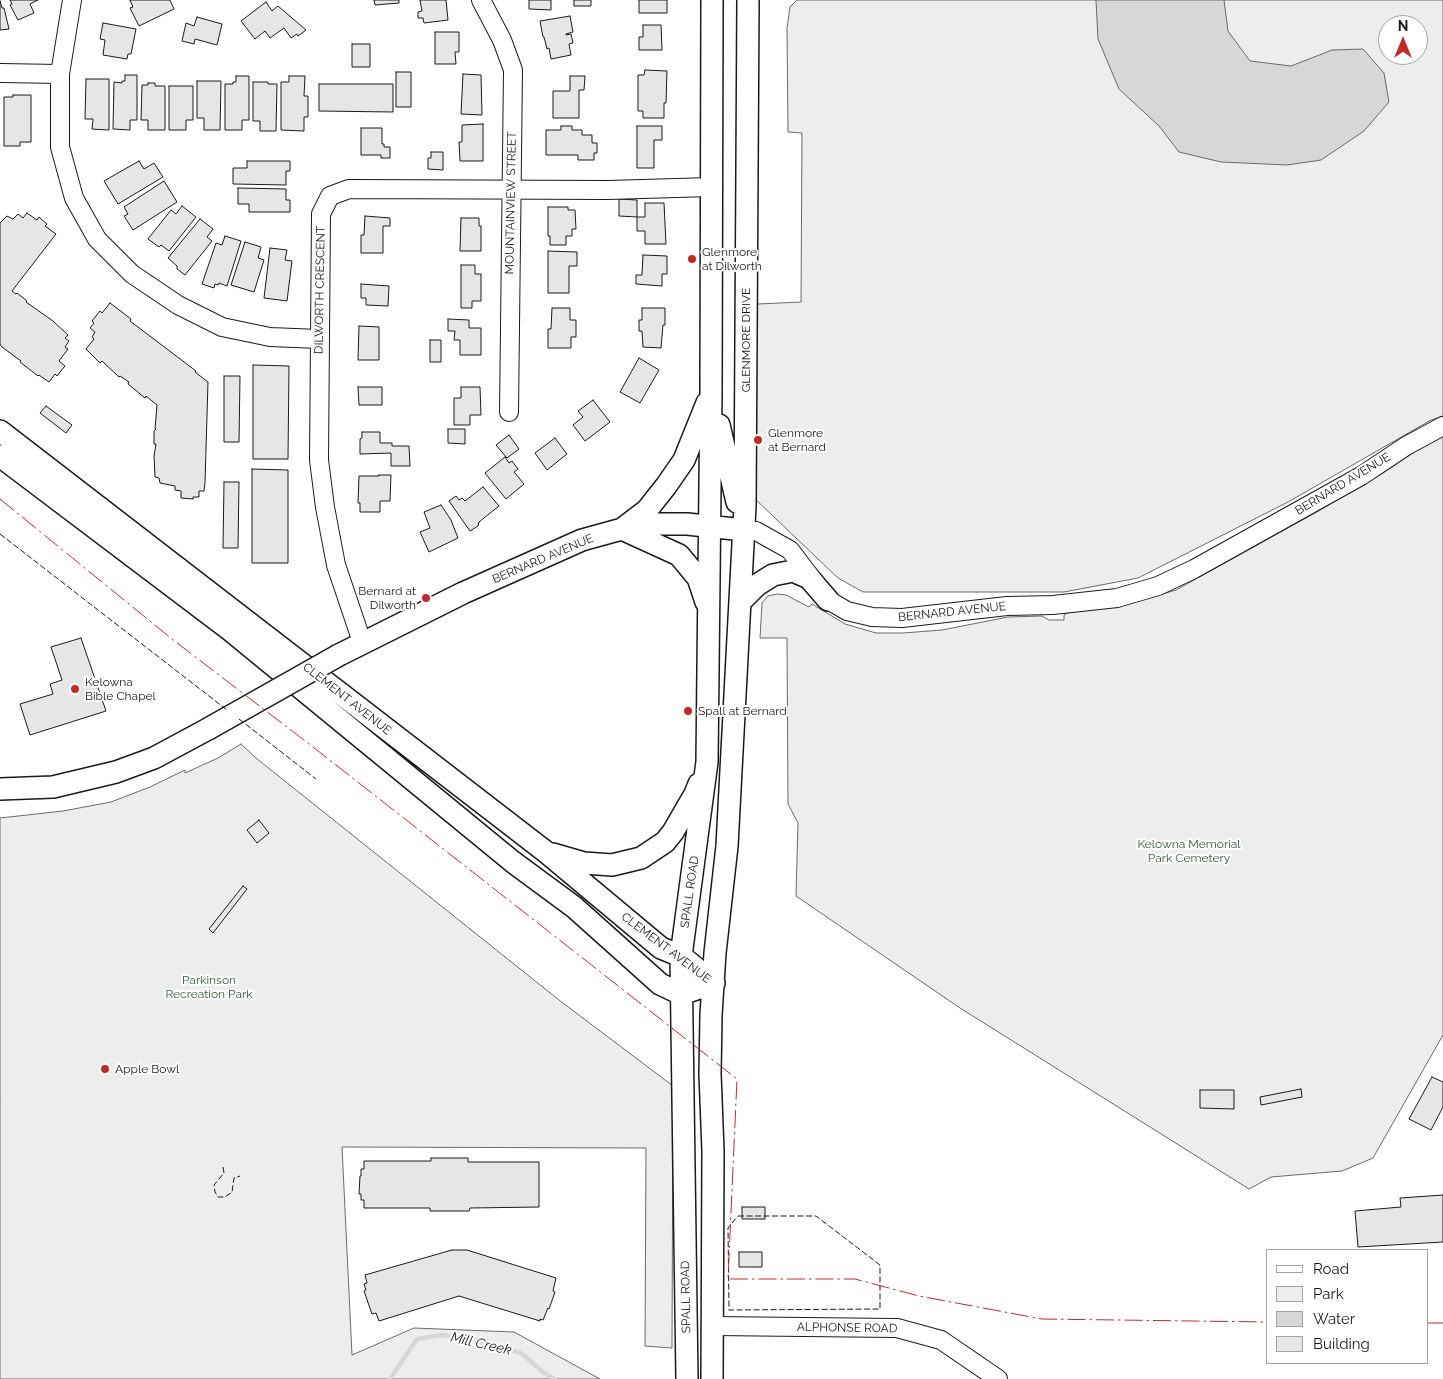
<!DOCTYPE html>
<style>
body{margin:0}
#map{position:relative;width:1443px;height:1379px;overflow:hidden;background:#fff;font-family:Raleway,sans-serif}
canvas{display:block}
.legend{position:absolute;left:1266px;top:1249px;width:162px;height:115px;box-sizing:border-box;background:#fff;border:1px solid #a3a3a3;margin:0;padding:6px 9px;list-style:none;font-size:15px;color:#1a1a1a}
.legend li{display:flex;align-items:center;gap:10px;height:25px}
.legend b{width:25px;border:1px solid #a3a3a3}
.north{position:absolute;left:1378px;top:15px;width:50px;height:50px;box-sizing:border-box;background:#fff;border:1px solid #a3a3a3;border-radius:50%;rotate:0deg;font-size:14px;font-weight:700;line-height:20px;text-align:center;color:#1a1a1a}
.north::after{content:'';display:block;margin:auto;width:18px;height:22px;background:#c62828;clip-path:polygon(50% 0,100% 100%,50% 72%,0 100%)}
</style>
<div id="map">
<canvas width="1443" height="1379"></canvas>
<ul class="legend">
<li><b style="height:6px;background:#fff"></b>Road</li>
<li><b style="height:14px;background:#ededed"></b>Park</li>
<li><b style="height:14px;background:#d7d7d7"></b>Water</li>
<li><b style="height:14px;background:#e6e6e6"></b>Building</li>
</ul>
<div class="north">N</div>
</div>
<script>
const g = document.querySelector('canvas').getContext('2d');
g.lineJoin = 'round';
function fill(path, color) { g.fillStyle = color; g.fill(path, 'evenodd'); }
const toPath = rows => new Path2D(rows.map(r => 'M' + r).join(''));
function trace(path, color, width, dash) { g.strokeStyle = color; g.lineWidth = width; g.lineCap = dash ? 'butt' : 'round'; g.setLineDash(dash || []); g.stroke(path); }
function drawText(font, color, halo, rows, align = 'center') {
  g.font = font + ' Raleway,sans-serif'; g.lineWidth = 4; g.setLineDash([]); g.textBaseline = 'middle'; g.strokeStyle = halo; g.fillStyle = color; for (const [text, x, y, turn = 0] of rows) {
    g.save(); g.translate(x, y); g.rotate((+turn || 0) * Math.PI / 180); g.textAlign = isNaN(turn) ? turn : align; if (halo) g.strokeText(text, 0, 0); g.fillText(text, 0, 0); g.restore();
  }
}
const green = toPath([
 [797,0,1443,0,1443,416,1431,420,1288,502,1138,578,1064,592,863,592,838,578,753,497,753,311,758,304,801,302,802,133,788,132,787,28,790,7,797,0],
 [1388,25,1418,25,1418,55,1388,55,1388,25],
 [1443,433,1443,1035,1373,1158,1342,1171,1271,1177,1249,1189,960,1008,796,896,798,823,788,804,787,638,760,638,762,603,768,596,777,594,786,595,809,607,812,604,845,624,876,633,903,633,942,630,1008,617,1042,616,1049,620,1064,620,1064,615,1067,613,1127,604,1176,590,1315,513,1383,473,1443,433],
 [241,744,256,758,559,1000,673,1086,672,1348,645,1346,646,1148,342,1147,352,1355,414,1328,514,1332,600,1379,0,1379,0,818,63,811,111,802,150,787,185,770,185,773,218,758,241,744]
]);
const water = toPath([
 [1096,0,1224,0,1228,31,1250,61,1291,66,1332,50,1363,49,1384,73,1389,102,1364,131,1321,160,1287,165,1221,162,1179,152,1159,126,1119,89,1098,39,1096,0]
]);
const stream = toPath([
 [390,1379,417,1339,442,1335,470,1339,521,1353,544,1373,555,1379]
]);
const building = toPath([
 [10,0,38,0,30,4,34,13,18,20,10,5,12,4,10,0],
 [130,0,170,0,174,9,139,26,130,8,133,7,130,0],
 [374,0,399,0,399,3,375,5,374,0],
 [420,0,446,0,448,20,424,23,423,18,418,18,418,12,422,11,420,0],
 [529,0,551,0,551,10,529,9,529,0],
 [574,0,591,0,591,6,574,6,574,0],
 [639,0,667,0,667,13,639,13,639,0],
 [0,1,2,8,4,8,9,29,0,30,0,1],
 [266,2,272,11,278,6,306,30,298,36,297,34,291,38,284,28,270,38,265,31,255,39,241,21,266,2],
 [570,16,573,32,566,34,566,35,571,34,573,43,569,44,571,55,551,59,549,48,547,49,544,37,543,37,540,21,570,16],
 [197,17,222,24,217,45,195,39,194,44,182,41,186,23,194,26,197,17],
 [103,23,136,29,131,54,128,54,127,59,103,55,105,40,100,39,103,23],
 [643,25,661,25,662,50,639,50,639,37,643,37,643,25],
 [435,32,459,32,459,52,455,52,456,64,435,64,435,32],
 [352,44,370,44,370,67,352,67,352,44],
 [645,70,667,71,666,103,664,103,664,118,643,118,643,111,638,111,638,75,644,75,645,70],
 [396,72,411,72,411,107,396,107,396,72],
 [463,74,481,75,482,115,461,114,463,74],
 [125,75,137,75,137,120,130,120,130,130,113,129,114,82,122,83,122,81,125,81,125,75],
 [236,76,249,76,249,120,242,120,242,130,225,130,225,84,233,84,233,82,236,82,236,76],
 [289,76,305,76,304,96,308,96,308,117,304,117,304,131,281,130,281,82,289,82,289,76],
 [570,76,585,76,584,90,579,90,579,118,553,118,553,91,570,91,570,76],
 [86,79,109,79,109,130,92,129,93,119,85,119,86,79],
 [197,81,221,81,220,130,204,130,204,118,197,118,197,81],
 [253,82,268,82,268,84,277,84,276,131,260,131,260,121,253,121,253,82],
 [148,83,155,83,155,86,165,86,165,130,148,130,148,120,141,120,142,85,148,85,148,83],
 [319,84,393,84,393,112,319,111,319,84],
 [169,86,193,86,193,120,186,120,186,130,169,130,169,86],
 [13,95,31,95,31,142,20,142,20,146,4,146,4,97,13,97,13,95],
 [483,124,483,161,460,161,459,142,462,142,462,125,483,124],
 [561,126,572,126,572,130,582,130,582,135,592,135,592,143,597,143,597,153,594,153,594,160,578,160,578,155,546,155,546,130,561,130,561,126],
 [637,126,662,126,662,140,654,140,654,168,637,168,637,126],
 [361,128,382,128,382,144,384,144,384,147,390,147,390,158,381,158,381,155,361,155,361,128],
 [431,152,443,152,443,170,428,169,428,158,431,158,431,152],
 [139,161,144,169,154,163,163,177,118,204,104,181,139,161],
 [247,161,290,161,290,171,286,171,286,185,233,184,233,168,247,168,247,161],
 [164,181,177,202,133,230,124,216,128,214,124,207,164,181],
 [238,188,286,189,286,200,290,200,290,212,249,212,249,204,238,204,238,188],
 [619,199,637,200,637,217,619,216,619,199],
 [645,203,664,203,666,244,645,244,645,231,637,231,637,217,645,217,645,203],
 [182,206,196,217,169,251,161,245,159,247,148,239,171,210,176,214,182,206],
 [548,207,568,207,568,210,575,210,576,229,572,229,572,236,566,236,566,245,550,245,550,236,548,236,548,207],
 [27,213,37,220,39,217,47,224,45,226,56,234,12,291,16,294,17,293,27,301,26,302,53,321,68,335,65,338,69,341,65,347,68,349,59,361,65,366,57,376,55,374,49,382,39,375,38,376,20,362,21,361,2,347,0,344,0,223,7,216,13,219,18,214,23,218,27,213],
 [365,216,390,218,390,226,383,226,383,253,361,253,361,235,364,235,365,216],
 [461,218,479,218,479,226,481,226,481,251,460,251,461,218],
 [200,219,213,229,207,237,212,241,185,275,177,269,177,266,168,258,200,219],
 [225,236,241,241,227,286,219,283,218,285,215,284,214,288,202,284,216,243,222,245,225,236],
 [245,242,261,247,258,258,264,260,254,292,231,285,245,242],
 [270,248,287,250,285,260,292,261,287,301,264,298,270,248],
 [548,251,577,252,577,266,569,266,569,293,548,293,548,251],
 [643,255,667,256,667,274,662,274,662,286,636,284,636,275,642,275,643,255],
 [461,265,475,265,475,274,481,274,481,301,472,301,472,308,461,308,461,265],
 [361,284,389,286,388,306,366,305,366,298,361,298,361,284],
 [110,303,131,319,130,321,196,371,195,372,208,382,205,483,204,491,199,491,199,497,193,497,193,499,181,498,181,491,175,490,175,486,160,483,159,478,155,477,154,456,156,444,154,444,154,431,156,429,155,429,157,405,146,396,145,398,128,384,129,382,120,376,119,377,102,361,100,363,86,349,94,339,92,337,95,332,90,328,94,323,92,321,100,311,102,313,110,303],
 [552,308,570,308,570,320,576,320,576,337,571,337,571,348,548,348,548,329,551,329,552,308],
 [642,308,665,308,665,325,663,325,661,348,643,347,642,331,639,331,639,320,642,320,642,308],
 [448,319,469,320,469,328,481,328,481,355,460,355,460,340,454,340,455,331,448,331,448,319],
 [359,326,379,327,379,360,358,360,359,326],
 [430,340,441,340,441,362,430,362,430,340],
 [639,358,659,370,640,403,620,392,639,358],
 [253,365,289,366,288,459,253,459,253,365],
 [224,376,240,376,239,442,224,442,224,376],
 [358,387,382,387,382,405,359,405,358,387],
 [461,387,480,387,481,415,470,415,470,425,454,425,454,398,461,398,461,387],
 [593,400,610,422,585,441,573,425,583,417,578,411,593,400],
 [46,406,72,425,66,433,40,413,46,406],
 [448,429,465,429,465,444,448,443,448,429],
 [362,432,380,432,380,443,392,443,392,446,409,446,410,466,391,466,391,453,360,454,360,439,362,438,362,432],
 [509,435,519,449,507,458,496,445,509,435],
 [555,438,567,454,547,470,535,453,555,438],
 [505,457,509,463,512,461,518,469,514,472,524,484,506,499,485,473,505,457],
 [252,469,288,470,288,563,252,563,252,469],
 [379,475,391,475,390,501,380,501,380,512,360,512,360,503,358,503,359,476,379,476,379,475],
 [224,482,239,482,238,548,223,548,224,482],
 [483,487,499,506,479,522,478,526,470,531,449,501,456,496,459,500,462,498,465,501,483,487],
 [441,505,451,520,458,538,429,552,420,532,430,528,424,512,441,505],
 [81,638,106,711,30,735,20,704,53,694,50,684,62,680,51,647,81,638],
 [259,820,269,833,257,843,247,830,259,820],
 [243,886,247,889,213,933,209,929,243,886],
 [1432,1077,1443,1082,1443,1107,1431,1130,1409,1119,1432,1077],
 [1301,1089,1302,1097,1261,1105,1260,1097,1301,1089],
 [1200,1090,1234,1090,1234,1109,1200,1108,1200,1090],
 [431,1158,468,1158,468,1162,539,1162,539,1207,470,1208,469,1211,430,1211,430,1208,364,1208,364,1200,361,1200,361,1194,359,1194,360,1176,361,1176,361,1169,364,1169,364,1161,431,1161,431,1158],
 [1443,1195,1443,1242,1358,1247,1355,1211,1401,1207,1400,1198,1443,1195],
 [742,1207,765,1207,765,1219,742,1219,742,1207],
 [452,1250,467,1250,556,1278,553,1291,555,1292,549,1309,548,1308,543,1320,540,1319,540,1321,459,1296,379,1321,376,1313,372,1314,364,1291,366,1290,364,1284,367,1283,365,1275,452,1250],
 [739,1252,762,1252,762,1267,739,1267,739,1252]
]);
const minor = toPath([
 [72,0,60,74,60,147,74,198,97,239,132,274,178,305,222,327,270,337,319,339],
 [481,0,502,40,513,70,509,412],
 [0,73,60,74],
 [744,530,756,531,790,550,828,600,847,611,872,617,902,618,1007,606,1053,605,1117,598,1158,586,1194,569,1361,476,1406,446,1443,426],
 [362,642,336,565,325,507,319,460,321,214,330,196,349,189,608,190,711,187],
 [712,1326,897,1328,941,1340,998,1379]
]);
const major = toPath([
 [719,425,737,502],
 [0,431,546,852,661,948,681,956,714,983],
 [0,456,230,630,513,862,574,907,660,984,681,994,714,983],
 [622,529,647,510,666,486,684,460,707,403],
 [622,529,679,555,698,578,706,602],
 [741,601,757,585,773,575,793,571,809,578,828,600],
 [339,655,463,593,582,540,622,529,659,524,687,524,744,530],
 [0,789,53,787,116,772,154,758,208,729],
 [553,854,584,863,612,865,641,858,665,842,673,832,695,794,699,784],
 [687,1379,681,956,707,762,711,393,712,0],
 [712,1379,713,1151,710,1074,711,1015,715,953,727,846,745,506,748,0]
]);
const majorBridge = toPath([
 [208,729,339,655]
]);
const fence = toPath([
 [0,534,227,710],
 [239,719,316,779],
 [223,1167,224,1173,214,1185,215,1192,218,1197,225,1197,232,1192,234,1178,240,1176],
 [738,1216,816,1216,880,1265,880,1309,729,1310,728,1228,738,1216]
]);
const power = toPath([
 [0,499,172,639,313,747,737,1079,728,1279,855,1279,919,1296,1042,1319,1267,1322],
 [1427,1323,1443,1323]
]);
const markers = [
 [692,259,5,"#c62828"],
 [758,440,5,"#c62828"],
 [426,598,5,"#c62828"],
 [75,689,5,"#c62828"],
 [688,711,5,"#c62828"],
 [105,1069,5,"#c62828"]
];
const streetNames = [
 ["MOUNTAINVIEW STREET",511,203,-89],
 ["DILWORTH CRESCENT",320,290,-89],
 ["GLENMORE DRIVE",746,340,-90],
 ["BERNARD AVENUE",1343,484,-31],
 ["BERNARD AVENUE",543,559,-23],
 ["BERNARD AVENUE",952,612,-6],
 ["CLEMENT AVENUE",347,699,38],
 ["SPALL ROAD",690,892,-82],
 ["CLEMENT AVENUE",666,948,37],
 ["SPALL ROAD",686,1297,-91],
 ["ALPHONSE ROAD",847,1328,1]
];
const poiNames = [
 ["Glenmore",702,252],
 ["at Dilworth",702,266],
 ["Glenmore",768,433],
 ["at Bernard",768,447],
 ["Bernard at",416,591,"right"],
 ["Dilworth",416,605,"right"],
 ["Kelowna",85,682],
 ["Bible Chapel",85,696],
 ["Spall at Bernard",698,711],
 ["Apple Bowl",115,1069]
];
const parkNames = [
 ["Kelowna Memorial",1189,844],
 ["Park Cemetery",1189,858],
 ["Parkinson",209,980],
 ["Recreation Park",209,994]
];
const waterNames = [
 ["Mill Creek",481,1344,13]
];
fill(green, '#ededed');
trace(green, '#6a6a6a', 1);
fill(water, '#d7d7d7');
trace(water, '#6a6a6a', 1);
trace(stream, '#d7d7d7', 4.5);
fill(building, '#e6e6e6');
trace(building, '#1a1a1a', 1);
trace(minor, '#1a1a1a', 20);
trace(major, '#1a1a1a', 24);
trace(minor, '#fff', 18);
trace(major, '#fff', 21);
trace(majorBridge, '#1a1a1a', 24, []);
trace(majorBridge, '#fff', 21);
trace(fence, '#1a1a1a', 1, [6, 2.5]);
trace(power, '#c62828', 1, [18, 4, 2.5, 4]);
for (const [x, y, r, color] of markers) { const dot = new Path2D(); dot.arc(x, y, r, 0, 2 * Math.PI); g.fillStyle = color; g.fill(dot); trace(dot, '#fff', 2); }
drawText('12px', '#1a1a1a', '#fff', streetNames);
drawText('12px', '#1a1a1a', '#fff', poiNames, 'left');
drawText('12px', '#2b5a34', '#fff', parkNames);
drawText('italic 14px', '#1a1a1a', '#fff', waterNames);
</script>
